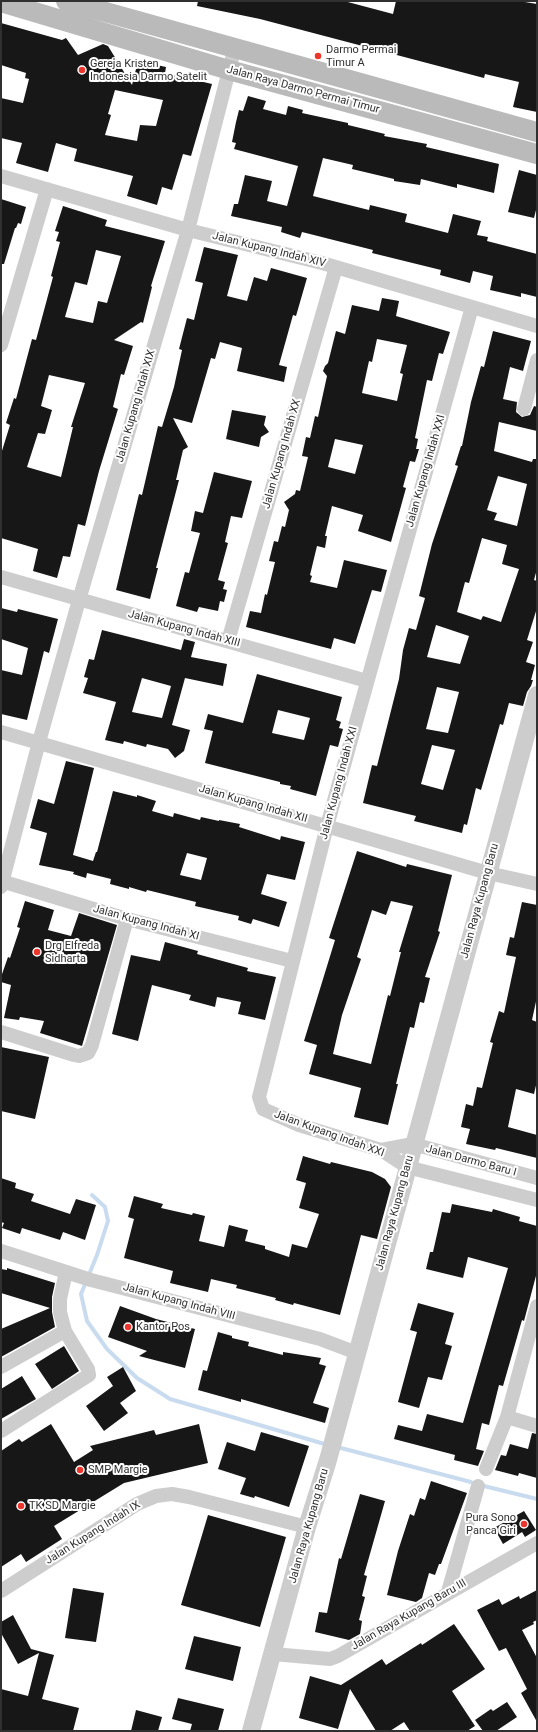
<!DOCTYPE html>
<style>
body{margin:0}
#map{position:relative;width:538px;height:1732px;overflow:hidden;background:#fff;font-family:Roboto,sans-serif}
canvas{display:block}
.frame{position:absolute;inset:0;border:2px solid #303030;pointer-events:none}
</style>
<div id="map">
<canvas width="538" height="1732"></canvas>
<div class="frame"></div>
</div>
<script>
const g = document.querySelector('canvas').getContext('2d');
g.lineJoin = 'round';
const toPath = rows => new Path2D(rows.map(r => 'M' + r).join(''));
function trace(path, color, width, dash) { g.strokeStyle = color; g.lineWidth = width; g.lineCap = dash ? 'butt' : 'round'; g.setLineDash(dash || []); g.stroke(path); }
function fill(path, color) { g.fillStyle = color; g.fill(path, 'evenodd'); }
function drawText(font, color, halo, rows, align = 'center') {
  g.font = font + ' Roboto,sans-serif'; g.lineWidth = 4; g.setLineDash([]); g.textBaseline = 'middle'; g.strokeStyle = halo; g.fillStyle = color; for (const [text, x, y, turn = 0] of rows) {
    g.save(); g.translate(x, y); g.rotate((+turn || 0) * Math.PI / 180); g.textAlign = isNaN(turn) ? turn : align; if (halo) g.strokeText(text, 0, 0); g.fillText(text, 0, 0); g.restore();
  }
}
const stream = toPath([
 [92,1195,105,1207,108,1221,97,1255,81,1294,87,1321,107,1349,137,1378,170,1399,328,1445],
 [337,1447,471,1482],
 [484,1486,537,1499]
]);
const building = toPath([
 [198,1,344,1,393,14,396,1,519,1,537,4,537,112,513,107,519,82,485,74,484,78,260,19,197,6],
 [1,23,62,40,66,38,78,55,103,44,108,46,132,85,138,61,166,67,165,73,212,84,191,156,183,154,172,190,162,187,157,205,127,196,133,176,74,161,77,149,56,143,48,172,16,163,22,143,1,138,1,98,23,103,29,79,25,78,26,73,1,65],
 [115,90,163,100,156,126,140,125,137,141,105,135,111,115,108,114],
 [248,96,266,101,263,109,286,115,288,106,303,110,302,113,348,123,348,125,385,134,384,136,427,144,426,147,499,164,494,193,457,184,457,188,421,179,420,185,394,181,394,179,352,169,353,165,323,158,313,196,369,210,370,205,407,214,405,222,448,233,453,214,481,221,477,235,488,237,487,241,537,254,537,297,521,293,521,297,490,290,493,276,473,271,470,283,440,275,441,270,372,253,373,250,302,232,300,238,281,232,282,227,231,216,234,204,238,204,245,175,272,181,267,201,287,206,298,166,234,149,236,143,232,142,236,122,239,110,243,111],
 [519,170,537,175,537,206,534,218,508,212],
 [1,199,26,207,21,224,18,223,16,228,15,228,4,264,1,264],
 [63,206,107,220,105,226,165,241,151,286,152,287,143,323,141,322,114,340,133,346,124,375,121,374,113,407,118,409,99,471,85,526,78,524,70,557,63,556,57,578,33,571,38,549,1,538,1,454,10,425,6,423,14,398,16,399,32,339,36,340,53,277,51,276,60,242,56,241,59,232,55,231],
 [96,250,121,256,107,303,98,301,93,323,65,317,75,282,87,285],
 [49,375,85,383,71,427,73,427,61,477,27,467,38,433,45,434,52,410,41,406],
 [204,247,238,255,227,296,247,301,254,277,267,281,271,268,307,278,296,316,293,315,279,365,287,367,284,382,237,371,242,348,220,342,215,359,211,358,192,423,173,418,188,447,183,450,176,480,179,480,156,568,158,568,150,599,116,590,139,494,142,495,158,426,162,427,174,387,182,350,179,349,187,318,194,320,203,283,195,281],
 [382,298,399,301,396,316,450,332,443,354,439,353,432,381,427,380,415,438,418,439,416,449,419,449,415,462,410,461,403,487,406,488,391,542,358,531,363,515,332,506,325,536,327,536,325,548,317,546,310,575,312,576,310,582,337,588,344,560,387,570,381,592,372,590,355,644,334,638,331,649,246,627,250,611,261,613,265,594,267,595,275,562,269,561,274,541,278,542,282,526,285,527,289,510,284,502,295,494,296,490,300,491,308,457,302,456,306,437,310,438,315,416,318,417,327,376,323,371,325,366,328,363,336,331,345,334,352,305,379,311],
 [377,339,407,345,400,373,403,374,397,401,362,393,369,361,372,362],
 [335,439,363,445,355,474,328,467],
 [493,331,531,341,523,371,510,367,503,399,517,402,516,412,522,417,530,415,534,406,537,407,537,431,499,422,494,451,532,462,533,459,537,459,537,569,534,580,537,581,537,608,527,640,533,642,526,662,535,665,531,680,533,680,531,686,527,692,523,706,509,703,503,725,500,724,481,790,476,788,467,825,464,824,462,833,414,821,416,816,363,803,372,765,377,766,399,679,403,650,409,628,416,630,425,598,419,596,432,544,458,466,455,465,461,446,462,446,471,402,481,366,484,367],
 [498,476,527,484,517,526,494,520,497,513,487,510],
 [482,538,507,545,502,564,519,569,501,622,483,616,481,620,457,612,465,582,469,583],
 [436,625,469,636,460,664,427,657],
 [437,687,459,692,448,733,426,729],
 [432,745,455,750,443,790,421,784],
 [232,410,266,416,264,425,269,432,261,437,259,447,226,439],
 [214,472,252,481,242,518,231,516,225,542,228,543,218,580,225,582,223,589,227,590,224,602,220,601,218,611,199,607,197,612,176,606,185,572,189,573,200,533,191,531,195,511,203,513],
 [1,608,17,612,18,609,58,619,49,653,44,651,27,720,1,714,1,670,22,675,28,648,1,639],
 [102,630,181,650,184,639,195,642,191,657,227,664,223,686,185,678,172,725,190,730,184,751,175,758,168,749,147,744,146,747,124,741,123,744,105,740,116,702,83,693,88,678,84,677,89,659,94,660],
 [142,678,171,686,162,718,132,712],
 [257,674,342,697,336,720,341,722,339,728,343,729,338,747,330,745,316,796,290,789,291,786,280,784,280,782,205,763,213,731,204,729,208,714,243,723],
 [278,710,310,718,304,740,272,733],
 [66,761,94,768,73,855,93,861,96,852,97,852,113,791,137,797,137,795,156,801,152,811,173,817,174,813,200,820,201,817,219,821,219,820,240,824,239,827,280,840,281,836,305,842,295,880,267,874,261,894,287,902,279,927,253,919,251,924,238,920,239,916,195,906,196,902,147,890,146,892,129,887,129,889,110,884,111,879,87,873,86,878,73,874,74,872,39,865,47,833,30,828,38,799,54,804],
 [187,853,207,858,201,880,180,875],
 [357,851,406,867,407,864,452,875,438,931,440,932,425,977,430,978,424,1003,420,1002,414,1028,410,1027,396,1084,398,1084,388,1125,354,1117,361,1088,309,1074,317,1045,304,1041,335,940,329,938],
 [391,901,413,906,399,952,401,952,390,996,388,995,371,1064,333,1054,342,1015,361,959,357,957,372,910,386,915],
 [25,901,54,910,48,930,71,936,79,913,117,925,82,1046,40,1033,44,1021,20,1017,19,1020,4,1018,11,985,1,982,1,977,8,957,10,958,20,928,17,927],
 [522,902,537,905,537,997,532,1020,537,1022,537,1081,534,1094,516,1089,508,1127,537,1135,537,1158,496,1148,495,1150,466,1144,470,1129,461,1127,466,1104,473,1106,477,1087,482,1088,493,1043,490,1042,499,1011,504,1013,516,957,506,955,510,937,514,938],
 [165,942,198,951,197,954,248,968,247,971,276,977,265,1020,238,1014,241,1002,217,997,215,1007,189,1000,191,995,152,985,138,1041,112,1034,131,955,160,961],
 [1,1047,49,1057,35,1119,1,1111],
 [303,1156,330,1164,331,1162,372,1172,385,1179,391,1187,377,1239,361,1235,340,1315,294,1303,293,1305,275,1300,276,1298,236,1288,237,1285,211,1279,208,1292,170,1283,173,1271,124,1258,134,1219,128,1217,134,1196,163,1204,161,1208,192,1215,193,1213,205,1216,199,1241,224,1247,229,1225,248,1230,245,1241,265,1246,265,1249,289,1257,292,1244,307,1248,319,1214,299,1208,306,1183,296,1180],
 [1,1178,16,1183,15,1188,34,1194,31,1201,70,1214,76,1199,96,1205,85,1240,63,1232,60,1240,22,1228,20,1234,2,1228,4,1223,1,1222],
 [452,1204,492,1212,493,1209,520,1217,519,1221,537,1226,537,1272,524,1321,522,1320,503,1386,499,1385,489,1425,482,1423,476,1449,484,1451,478,1466,454,1460,455,1455,394,1439,398,1425,422,1431,427,1414,463,1423,508,1268,468,1257,463,1278,426,1269,430,1252,433,1252,442,1212,450,1213],
 [7,1268,55,1283,52,1297,52,1312,55,1327,1,1357,1,1329,50,1308,1,1293,1,1269,7,1270],
 [418,1303,454,1313,445,1344,452,1346,442,1380,428,1377,419,1408,398,1402,417,1332,410,1330],
 [120,1306,156,1319,195,1329,185,1368,139,1356,147,1351,108,1337],
 [218,1332,232,1336,232,1338,249,1342,248,1346,283,1355,283,1352,321,1358,319,1364,326,1366,313,1403,329,1408,325,1423,241,1399,241,1402,198,1390,203,1370,207,1371],
 [64,1346,79,1371,52,1389,35,1364],
 [123,1367,136,1391,120,1403,128,1413,104,1431,86,1406,113,1386,107,1377],
 [22,1376,36,1399,1,1419,1,1389],
 [51,1424,74,1462,93,1450,90,1446,154,1430,156,1435,199,1424,208,1463,124,1483,54,1526,62,1539,26,1562,21,1554,1,1567,1,1451,19,1439,22,1442],
 [261,1432,309,1446,289,1507,255,1496,254,1498,240,1494,246,1478,218,1469,227,1442,255,1451],
 [532,1433,537,1434,537,1478,519,1473,518,1476,495,1470,501,1455,506,1456,510,1444,528,1449],
 [431,1481,467,1493,441,1564,439,1564,435,1575,429,1573,422,1598,416,1602,387,1595,398,1551,410,1514,414,1516,420,1498,425,1500],
 [360,1494,385,1501,364,1575,367,1576,362,1596,365,1597,359,1620,362,1621,360,1634,349,1640,315,1632,319,1612,327,1613,339,1558,341,1559],
 [524,1511,536,1530,525,1537,522,1532,503,1544,494,1528],
 [208,1515,286,1537,260,1627,181,1605],
 [73,1588,104,1593,96,1642,65,1638],
 [537,1590,537,1620,533,1622,534,1624,522,1630,537,1658,537,1722,521,1693,527,1689,506,1648,499,1651,477,1610,499,1599,502,1605,519,1596,520,1599],
 [13,1615,31,1649,54,1655,42,1699,79,1708,73,1731,1,1731,1,1689,28,1696,39,1653,18,1664,1,1633,1,1622],
 [454,1624,485,1669,452,1691,475,1726,467,1731,410,1731,404,1722,390,1731,376,1731,350,1689,338,1729,299,1718,310,1676,341,1685,382,1659,386,1665,421,1643,422,1645],
 [194,1636,241,1647,233,1681,185,1669],
 [178,1698,224,1709,218,1731,190,1731,192,1724,172,1719],
 [507,1702,517,1717,496,1731,483,1731,475,1720,491,1709,493,1711],
 [136,1710,162,1717,158,1731,131,1731]
]);
const minor = toPath([
 [1,176,188,230,322,263,537,326],
 [472,307,327,826,259,1097,263,1109,299,1125,381,1150,407,1167,537,1200],
 [1,345,47,189],
 [524,409,537,360],
 [1,577,367,681],
 [228,641,336,267],
 [1,732,488,873,537,884],
 [1,881,127,919,292,961],
 [1,887,39,742,79,600,188,230,235,47],
 [1,1032,74,1055,79,1056,88,1053,92,1045,127,919],
 [381,1150,413,1144,537,1178],
 [1,1251,91,1280,320,1339,357,1353],
 [1,1367,65,1331],
 [507,1417,537,1426],
 [1,1431,89,1375,88,1369,65,1331,60,1312,60,1299,66,1272],
 [486,1469,507,1417,537,1306],
 [1,1591,137,1504,156,1496,172,1494,189,1497,307,1527],
 [448,1592,478,1486],
 [273,1654,330,1659,338,1656,537,1543]
]);
const tertiary = toPath([
 [251,1731,307,1527,328,1460,537,695]
]);
const secondary = toPath([
 [66,1,537,132],
 [1,2,229,70,537,154]
]);
const markers = [
 [318,56,4,"#ec362d"],
 [82,70,4,"#ec362d"],
 [37,952,4,"#ec362d"],
 [128,1327,4,"#ec362d"],
 [80,1470,4,"#ec362d"],
 [21,1506,4,"#ec362d"],
 [524,1524,4,"#ec362d"]
];
const poiNames = [
 ["Darmo Permai",326,50],
 ["Timur A",326,63],
 ["Gereja Kristen",90,64],
 ["Indonesia Darmo Satelit",90,77],
 ["Drg Elfreda",45,946],
 ["Sidharta",45,959],
 ["Kantor Pos",136,1327],
 ["SMP Margie",88,1470],
 ["TK SD Margie",29,1506],
 ["Pura Sono",516,1518,"right"],
 ["Panca Giri",516,1531,"right"]
];
const streetNames = [
 ["Jalan Raya Darmo Permai Timur",303,90,15],
 ["Jalan Kupang Indah XIV",269,250,14],
 ["Jalan Kupang Indah XIX",136,406,-74],
 ["Jalan Kupang Indah XX",282,454,-74],
 ["Jalan Kupang Indah XXI",426,471,-74],
 ["Jalan Kupang Indah XIII",184,629,15],
 ["Jalan Kupang Indah XXI",339,783,-75],
 ["Jalan Kupang Indah XII",253,804,16],
 ["Jalan Raya Kupang Baru",480,901,-75],
 ["Jalan Kupang Indah XI",146,923,15],
 ["Jalan Kupang Indah XXI",329,1134,20],
 ["Jalan Darmo Baru I",471,1161,15],
 ["Jalan Raya Kupang Baru",395,1213,-75],
 ["Jalan Kupang Indah VIII",179,1302,15],
 ["Jalan Raya Kupang Baru",309,1526,-74],
 ["Jalan Kupang Indah IX",93,1533,-32],
 ["Jalan Raya Kupang Baru III",409,1615,-30]
];
trace(stream, '#c9dbee', 4);
fill(building, '#171717');
trace(minor, '#cdcdcd', 14);
trace(tertiary, '#cdcdcd', 18);
trace(secondary, '#bababa', 20);
for (const [x, y, r, color] of markers) { const dot = new Path2D(); dot.arc(x, y, r, 0, 2 * Math.PI); g.fillStyle = color; g.fill(dot); trace(dot, '#fff', 1.5); }
drawText('11px', '#303030', '#fff', poiNames, 'left');
drawText('11px', '#303030', '#fff', streetNames);
</script>
